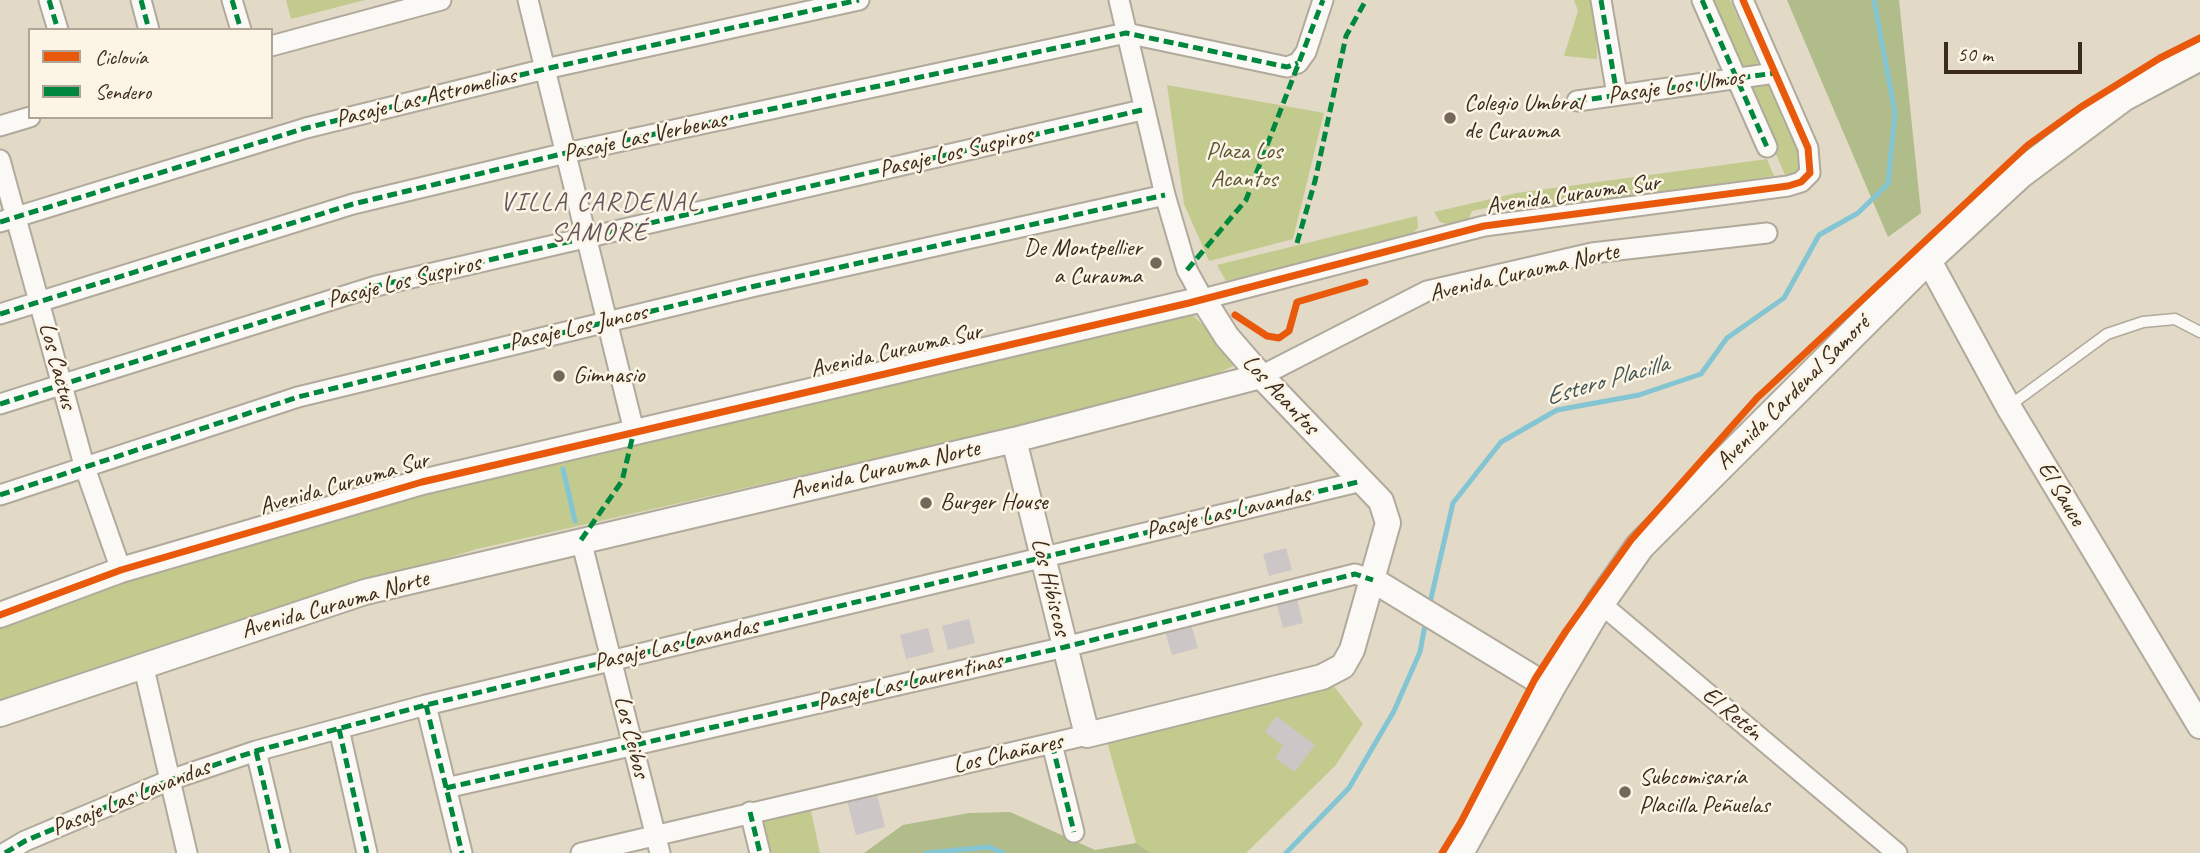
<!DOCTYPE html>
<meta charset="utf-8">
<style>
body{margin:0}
#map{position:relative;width:2200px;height:853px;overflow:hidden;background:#e2d9c6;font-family:Caveat,sans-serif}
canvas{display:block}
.legend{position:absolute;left:28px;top:28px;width:245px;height:91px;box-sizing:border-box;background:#fcf5e5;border:2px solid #afa495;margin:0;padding:9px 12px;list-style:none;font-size:21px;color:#3b2a1e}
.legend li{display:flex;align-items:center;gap:14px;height:35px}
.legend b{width:35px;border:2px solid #afa495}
.scale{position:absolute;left:1944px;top:42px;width:138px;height:32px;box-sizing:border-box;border:4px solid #3b2a1e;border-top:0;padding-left:9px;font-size:21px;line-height:24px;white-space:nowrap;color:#3b2a1e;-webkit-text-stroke:5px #fcf5e5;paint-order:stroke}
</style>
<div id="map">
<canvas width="2200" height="853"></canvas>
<ul class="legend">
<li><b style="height:9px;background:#e8590c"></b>Ciclovía</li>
<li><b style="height:9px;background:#00873e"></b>Sendero</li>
</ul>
<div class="scale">50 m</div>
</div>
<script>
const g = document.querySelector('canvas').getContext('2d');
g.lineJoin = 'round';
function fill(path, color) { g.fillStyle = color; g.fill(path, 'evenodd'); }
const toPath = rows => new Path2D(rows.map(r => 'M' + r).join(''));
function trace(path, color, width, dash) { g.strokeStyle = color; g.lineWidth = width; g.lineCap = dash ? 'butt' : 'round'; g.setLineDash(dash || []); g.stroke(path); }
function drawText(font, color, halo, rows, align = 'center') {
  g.font = font + ' Caveat,sans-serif'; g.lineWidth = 5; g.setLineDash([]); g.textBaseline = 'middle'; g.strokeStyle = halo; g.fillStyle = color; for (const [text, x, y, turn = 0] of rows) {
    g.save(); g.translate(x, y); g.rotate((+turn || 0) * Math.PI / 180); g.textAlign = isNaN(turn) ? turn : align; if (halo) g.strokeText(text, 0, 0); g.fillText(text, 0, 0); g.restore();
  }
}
const green = toPath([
 [286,0,365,0,291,19],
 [1574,0,1593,0,1595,5,1597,59,1564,56,1578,11],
 [1709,0,1730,0,1758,62,1756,68,1740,70],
 [1762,82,1769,85,1804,166,1800,173,1785,175,1746,84],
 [1167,85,1324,113,1293,239,1209,261,1184,204],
 [1767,159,1774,176,1522,211,1518,201,1472,211,1468,220,1452,225,1440,222,1434,212,1517,193],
 [1417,216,1418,228,1409,236,1226,281,1217,265],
 [1190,312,1230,353,1233,366,1214,375,1101,407,477,549,187,638,0,704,0,624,190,559,444,487],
 [1333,685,1363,724,1335,766,1246,853,1151,853,1136,843,1107,742],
 [809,802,820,853,764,853,755,815]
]);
const forest = toPath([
 [1787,0,1899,0,1921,213,1888,237],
 [1010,812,1095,850,1136,843,1151,853,864,853,903,825,969,813]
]);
const stream = toPath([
 [563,469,575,521],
 [1429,607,1453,503,1501,442,1557,410,1639,395,1701,374,1727,338,1784,298,1819,235,1858,213,1888,184,1895,113,1874,0],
 [926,853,989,847,1003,853],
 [1286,853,1349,788,1394,711,1420,652,1426,620]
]);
const building = toPath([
 [1286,548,1292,570,1269,576,1263,554],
 [1297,599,1303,623,1283,628,1277,605],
 [969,619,975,643,948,650,942,626],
 [1190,621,1198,648,1172,655,1164,628],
 [928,628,934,652,906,659,900,635],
 [1276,716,1315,745,1295,772,1275,758,1283,746,1265,732],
 [876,790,885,827,856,835,846,797]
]);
const service = toPath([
 [2009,406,2107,334,2143,322,2175,319,2200,332]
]);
const minor = toPath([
 [49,0,58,30],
 [141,0,149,30],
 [232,0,241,30],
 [528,0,634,431],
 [1119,0,1165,195,1187,270,1203,299,1484,226,1788,186,1801,182,1810,173,1808,148,1743,0],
 [1601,0,1617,95],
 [1702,0,1767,147],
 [271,46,441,0],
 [1577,101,1775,73],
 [0,126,30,117],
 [0,160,84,465,121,570],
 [0,222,306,128,545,69,859,0],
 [0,314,353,204,566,153,1126,33,1287,67,1298,63,1306,52,1323,0],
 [1261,376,1427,291,1592,253,1767,233],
 [0,404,376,286,1142,110],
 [0,495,298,397,751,287,1165,195],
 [581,540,660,853],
 [1600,603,1897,853],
 [143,664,187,853],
 [426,705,462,853],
 [339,729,367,853],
 [1052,744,1074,832],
 [256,751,280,853],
 [446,788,1065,647,1355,574,1373,580],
 [750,812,760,853],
 [5,853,25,841,170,780,256,751,426,705,1362,481],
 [581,853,1087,735]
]);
const tertiary = toPath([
 [1928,259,2008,406,2200,726],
 [1373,580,1550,688],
 [0,615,121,570,422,482,1203,299,1227,337,1261,376,1381,501,1388,523,1352,650,1343,666,1322,677,1087,735,1014,440],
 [0,714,365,592,1014,440,1261,376]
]);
const secondary = toPath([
 [1459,853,1550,688,1600,603,1640,546,1928,259,2020,174,2123,97,2200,56]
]);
const quiet = toPath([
 [49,0,58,30],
 [141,0,149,30],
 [232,0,241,30],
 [1601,0,1617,95],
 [1702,0,1767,147],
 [1577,101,1775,73],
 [0,222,306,128,545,69,859,0],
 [1297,243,1315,181,1346,36,1366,0],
 [1187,270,1246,200,1323,0],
 [0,314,353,204,566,153,1126,33,1287,67,1298,63],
 [0,404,376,286,1142,110],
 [0,495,298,397,751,287,1165,195],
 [581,540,622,481,634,431],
 [426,705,462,853],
 [339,729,367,853],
 [1052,744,1074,832],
 [256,751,280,853],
 [446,788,1065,647,1355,574,1373,580],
 [750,812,760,853],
 [5,853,25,841,170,780,256,751,426,705,1362,481]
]);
const cycleway = toPath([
 [1235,315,1267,336,1279,338,1289,331,1297,302,1365,282],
 [0,615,121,570,422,482,1189,303,1484,226,1788,186,1801,182,1810,173,1808,148,1743,0],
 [1442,853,1461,822,1535,679,1566,631,1631,540,1757,398,2028,145,2081,107,2160,58,2200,38]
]);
const markers = [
 [1450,118,7,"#756759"],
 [1156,263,7,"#756759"],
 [559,376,7,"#756759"],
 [926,503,7,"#756759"],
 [1625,792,7,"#756759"]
];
const streetNames = [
 ["Pasaje Los Ulmos",1676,87,-8],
 ["Pasaje Las Astromelias",426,98,-14],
 ["Pasaje Las Verbenas",645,137,-12],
 ["Pasaje Los Suspiros",956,153,-13],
 ["Avenida Curauma Sur",1573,195,-8],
 ["Avenida Curauma Norte",1524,273,-13],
 ["Pasaje Los Suspiros",404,282,-14],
 ["Pasaje Los Juncos",578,328,-13],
 ["Avenida Curauma Sur",896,351,-13],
 ["Los Cactus",57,366,75],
 ["Avenida Cardenal Samoré",1793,393,-45],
 ["Los Acantos",1280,395,47],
 ["Avenida Curauma Norte",885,470,-13],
 ["Avenida Curauma Sur",344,484,-16],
 ["El Sauce",2061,494,59],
 ["Pasaje Las Lavandas",1228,513,-13],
 ["Los Hibiscos",1050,587,76],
 ["Avenida Curauma Norte",335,605,-16],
 ["Pasaje Las Lavandas",676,645,-13],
 ["Pasaje Las Laurentinas",910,682,-13],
 ["El Retén",1732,714,40],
 ["Los Ceibos",631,737,76],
 ["Los Chañares",1008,754,-13],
 ["Pasaje Las Lavandas",131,798,-22]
];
const poiNames = [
 ["Colegio Umbral",1464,104],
 ["de Curauma",1464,132],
 ["De Montpellier",1142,249,"right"],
 ["a Curauma",1142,277,"right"],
 ["Gimnasio",573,376],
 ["Burger House",940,503],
 ["Subcomisaría",1639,778],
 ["Placilla Peñuelas",1639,806]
];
const parkNames = [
 ["Plaza Los",1244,152],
 ["Acantos",1244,180]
];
const neighbourhoodNames = [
 ["VILLA CARDENAL",600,203],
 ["SAMORÉ",600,233]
];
const waterNames = [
 ["Estero Placilla",1607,381,-16]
];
fill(green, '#c3ca8e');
fill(forest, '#b0bc89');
trace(stream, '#84c5d3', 5);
fill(building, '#cdc6c6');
trace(service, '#b0a99c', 13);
trace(minor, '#b0a99c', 23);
trace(tertiary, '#b0a99c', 28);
trace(secondary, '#b0a99c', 32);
trace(service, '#fbf9f6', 10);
trace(minor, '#fbf9f6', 19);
trace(tertiary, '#fbf9f6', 24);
trace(secondary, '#fbf9f6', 28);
trace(quiet, '#00873e', 5, [10, 5]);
trace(cycleway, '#e8590c', 7);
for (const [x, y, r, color] of markers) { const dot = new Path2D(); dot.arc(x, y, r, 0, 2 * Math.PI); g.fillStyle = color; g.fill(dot); trace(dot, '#fcf5e5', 2.5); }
drawText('24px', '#3b2a1e', '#fcf5e5', streetNames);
drawText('24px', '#3b2a1e', '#fcf5e5', poiNames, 'left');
drawText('24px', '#5c5632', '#fcf5e5', parkNames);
g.letterSpacing = '2px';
drawText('26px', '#67555e', '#fcf5e5', neighbourhoodNames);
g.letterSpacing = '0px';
drawText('italic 26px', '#455656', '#fcf5e5', waterNames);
</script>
